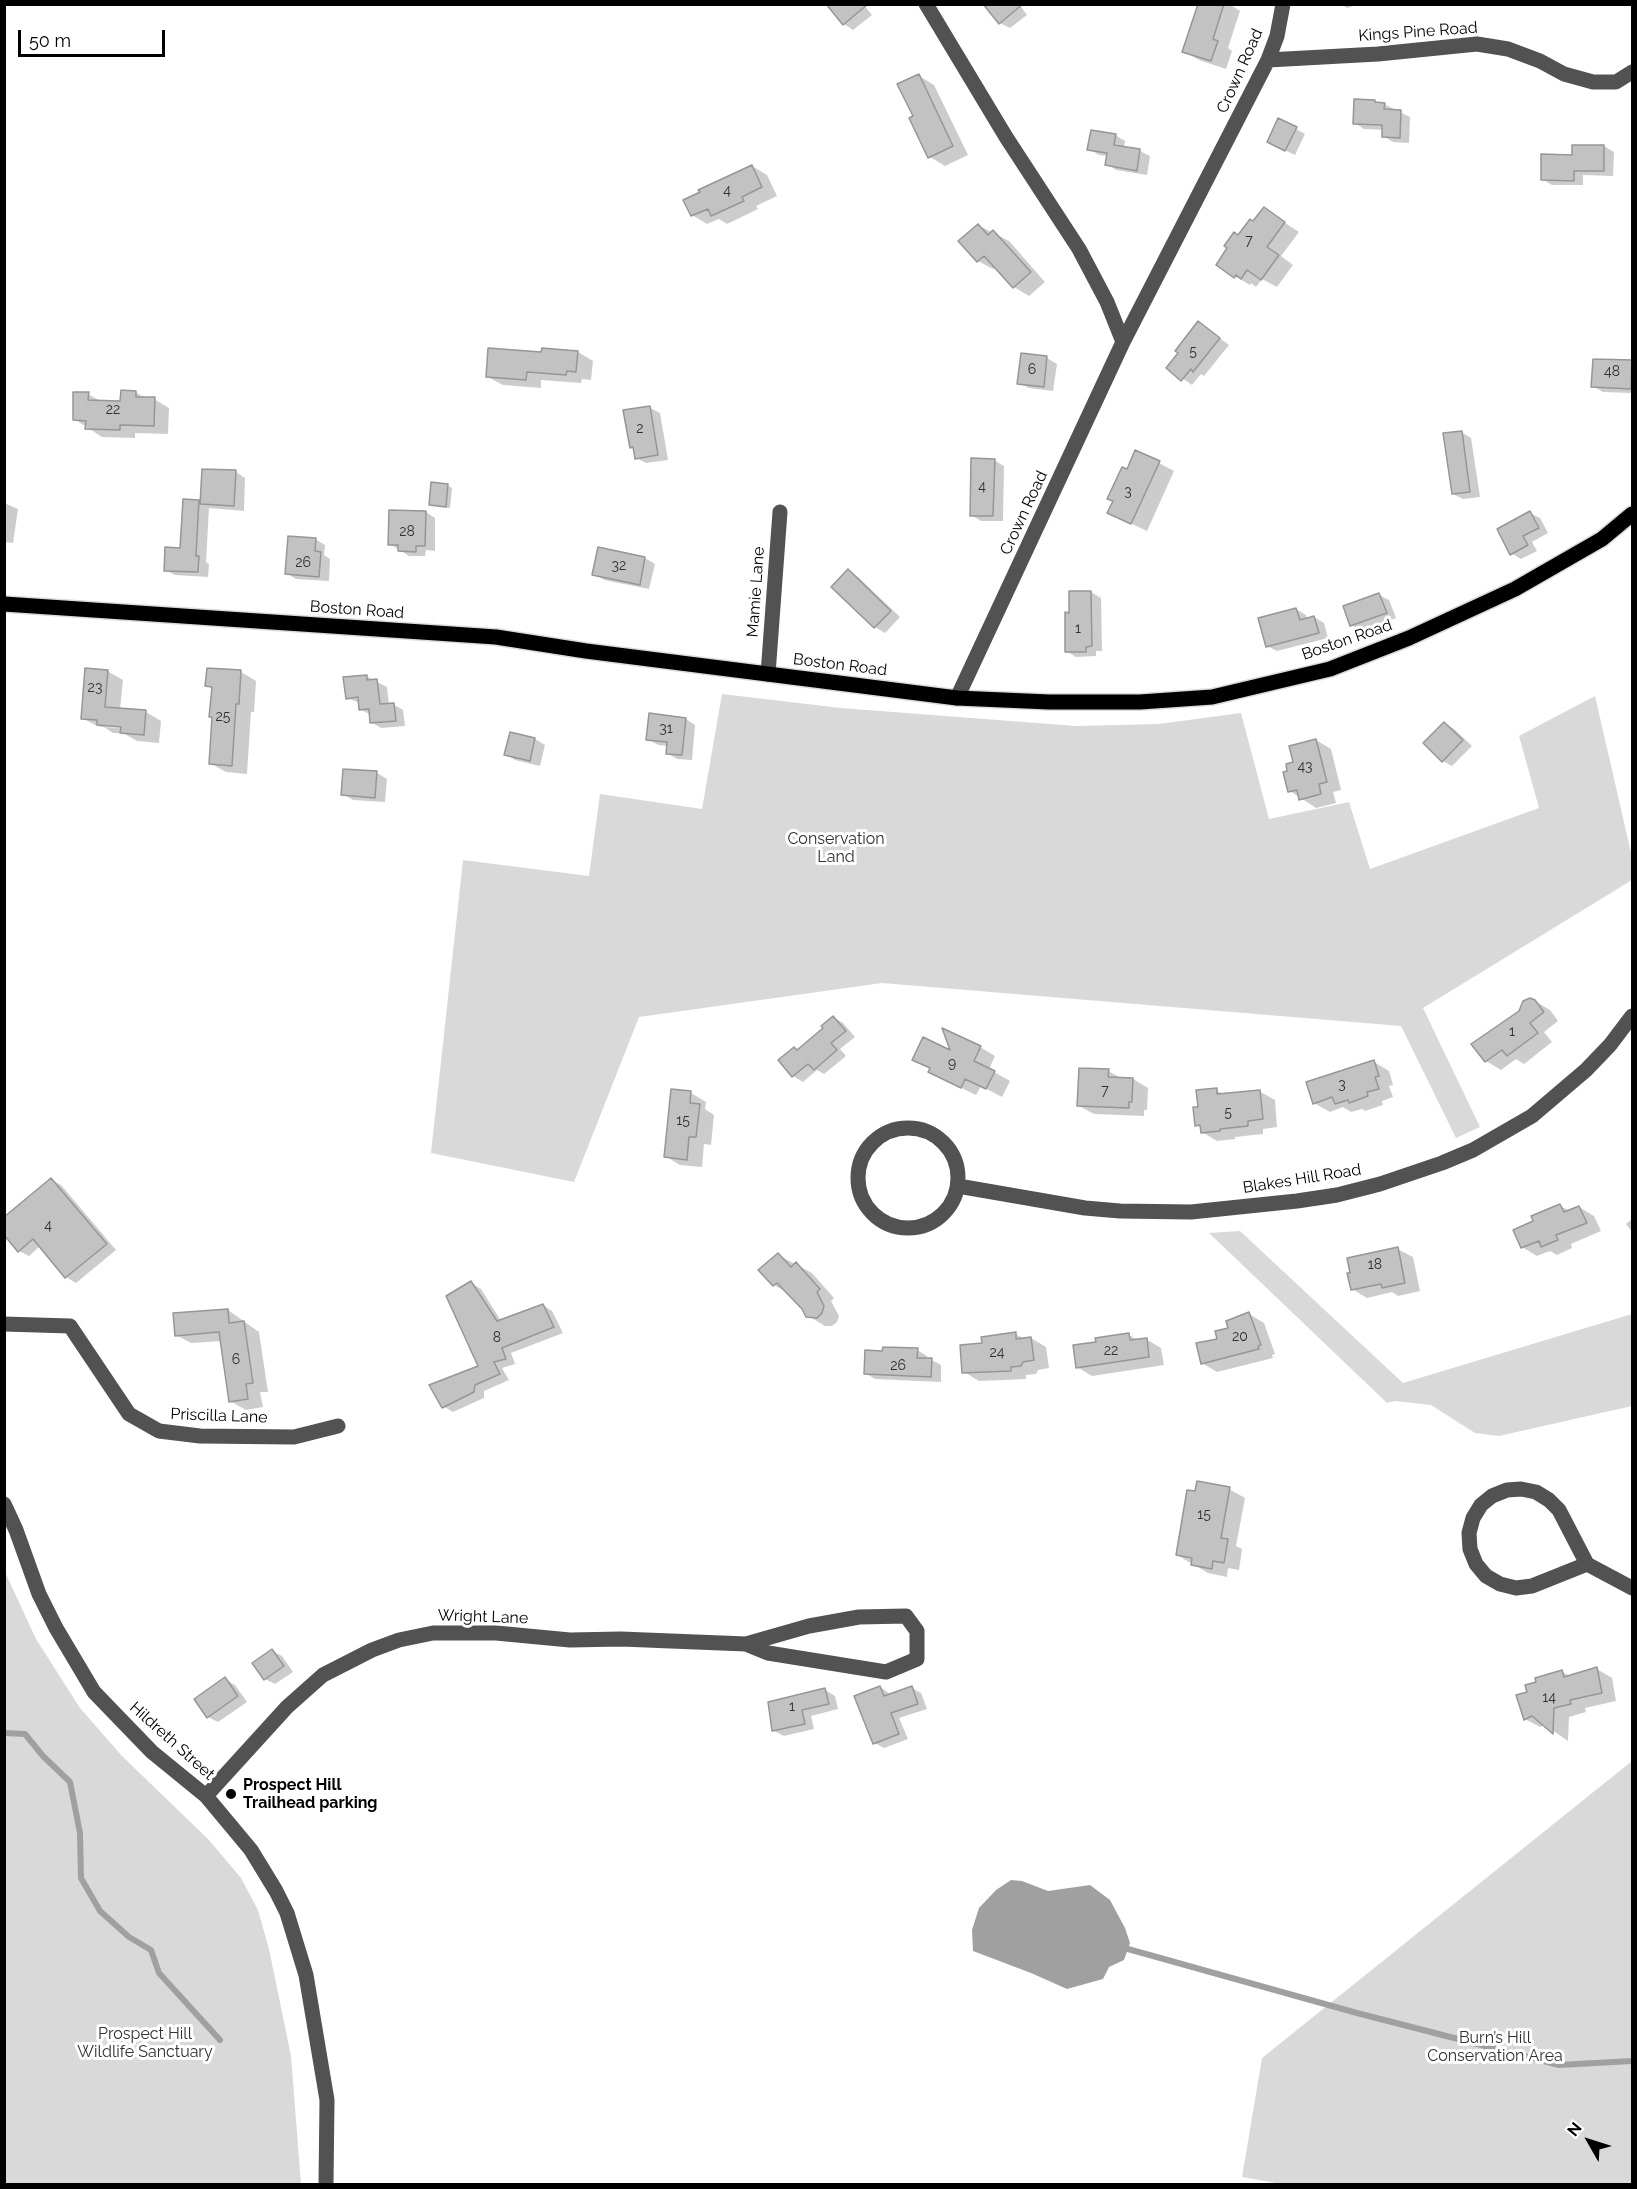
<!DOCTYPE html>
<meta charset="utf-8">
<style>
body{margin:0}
#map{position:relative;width:1637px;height:2189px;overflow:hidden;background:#fff;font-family:Raleway,sans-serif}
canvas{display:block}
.frame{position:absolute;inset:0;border:6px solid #000;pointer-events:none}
.north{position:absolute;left:1559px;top:2111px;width:60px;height:60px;-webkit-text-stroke:4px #fff;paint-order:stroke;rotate:309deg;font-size:16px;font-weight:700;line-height:24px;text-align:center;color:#000}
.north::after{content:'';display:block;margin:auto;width:21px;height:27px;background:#000;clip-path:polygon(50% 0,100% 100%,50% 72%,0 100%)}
.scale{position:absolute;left:18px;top:30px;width:147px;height:27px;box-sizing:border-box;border:3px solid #000;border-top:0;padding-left:8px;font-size:18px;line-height:21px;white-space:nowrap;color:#000;-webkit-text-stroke:4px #fff;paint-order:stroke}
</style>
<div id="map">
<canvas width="1637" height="2189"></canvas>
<div class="frame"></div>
<div class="north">N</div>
<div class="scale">50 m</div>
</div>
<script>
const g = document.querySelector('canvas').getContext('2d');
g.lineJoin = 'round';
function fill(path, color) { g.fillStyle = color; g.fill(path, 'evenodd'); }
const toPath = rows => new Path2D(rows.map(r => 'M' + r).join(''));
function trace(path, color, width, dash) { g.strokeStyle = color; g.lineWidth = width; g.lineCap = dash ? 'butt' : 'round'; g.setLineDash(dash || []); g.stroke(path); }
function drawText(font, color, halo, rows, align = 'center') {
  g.font = font + ' Raleway,sans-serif'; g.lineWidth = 6; g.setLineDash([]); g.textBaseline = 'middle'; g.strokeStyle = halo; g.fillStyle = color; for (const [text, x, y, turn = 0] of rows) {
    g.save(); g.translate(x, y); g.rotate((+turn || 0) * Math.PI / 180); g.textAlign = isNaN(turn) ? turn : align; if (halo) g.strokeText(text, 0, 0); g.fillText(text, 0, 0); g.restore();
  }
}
const green = toPath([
 [722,694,841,708,1076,726,1159,724,1241,713,1269,819,1349,802,1370,869,1539,808,1519,736,1595,696,1632,857,1632,880,1423,1008,1480,1127,1456,1138,1401,1026,882,983,639,1017,574,1182,431,1153,463,860,589,876,600,794,702,809],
 [1240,1231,1403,1383,1632,1314,1632,1406,1499,1436,1475,1433,1431,1405,1395,1401,1387,1403,1209,1233],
 [5,1572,36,1639,80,1708,122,1756,209,1840,241,1878,258,1910,269,1949,291,2056,301,2184,5,2184],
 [1632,1761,1632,2184,1281,2184,1242,2177,1262,2058]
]);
const water = toPath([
 [1011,1880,1022,1881,1048,1891,1090,1885,1110,1900,1125,1928,1130,1943,1124,1960,1109,1967,1103,1979,1067,1989,1031,1973,973,1951,972,1930,979,1908,996,1890]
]);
const shadow = toPath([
 [863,4,872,15,853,30,844,24],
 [983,4,1019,4,1027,15,1010,28,1000,23],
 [1199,4,1229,4,1240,11,1228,48,1232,51,1226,69,1199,60,1183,51],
 [1341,4,1360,4,1347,8],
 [919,76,934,85,968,155,945,166,930,157,911,119,915,117],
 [1384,104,1410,117,1409,143,1393,142,1383,136,1384,130,1364,129,1355,123],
 [1296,129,1305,134,1295,155,1278,147],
 [1115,135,1125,141,1124,148,1140,151,1150,156,1147,175,1116,170,1107,164,1108,156,1099,155,1089,149],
 [1604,146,1614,152,1613,176,1583,175,1583,185,1552,185,1542,179,1574,156],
 [752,166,767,175,777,196,756,206,758,209,727,224,719,219,707,224,692,215],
 [1264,209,1299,232,1281,256,1293,265,1277,287,1262,279,1256,287,1251,283,1250,285,1235,276,1229,248,1254,223],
 [978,225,1009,241,1045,282,1029,296,1014,287,996,267,993,269,978,261],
 [1199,323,1229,345,1204,376,1201,374,1192,385,1168,368],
 [578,352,593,361,591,380,582,379,581,383,541,380,541,388,503,385,488,377,543,354],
 [1023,355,1047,358,1057,364,1053,391,1029,388,1019,383],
 [1594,360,1632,362,1632,393,1603,392,1593,386],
 [135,392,147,399,154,399,169,408,168,434,135,433,135,438,102,437,74,419,88,394,102,402,121,402],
 [650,408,660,413,668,460,646,463,637,458,635,450,631,447],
 [1461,432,1471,438,1480,497,1463,499,1453,494],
 [994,460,1004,466,1003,521,981,521,971,515],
 [1159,463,1174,471,1147,531,1109,513,1127,471],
 [236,472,245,478,244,511,209,508,206,562,209,564,208,577,175,575,165,570,181,550,184,501,202,503],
 [448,486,452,488,450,508,435,506,431,504],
 [4,503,18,509,13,543,4,542],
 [426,512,435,518,435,551,426,550,425,556,409,556,390,544],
 [1530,513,1540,518,1548,533,1532,542,1537,551,1521,559,1511,553],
 [315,539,325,545,324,555,330,559,329,581,296,579,286,573],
 [599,549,645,558,655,564,649,589,604,580,594,574],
 [848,571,858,577,900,617,885,633,875,627,833,587],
 [1091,592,1101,598,1102,651,1096,651,1096,656,1076,657,1066,651,1071,614],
 [1379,595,1389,600,1396,618,1361,631,1352,625],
 [1296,609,1306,615,1307,619,1314,617,1324,623,1328,638,1277,651,1267,646],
 [4,665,6,666,4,693],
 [107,671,123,680,120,710,146,712,161,721,159,743,137,741,123,733,113,733,104,727,97,726,82,718],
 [102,724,129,726,129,729,106,727],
 [241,672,256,681,254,712,251,712,247,774,226,772,210,763,214,718,213,689,207,685],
 [366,676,387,687,389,705,393,704,403,710,405,726,381,728,371,722,371,715,360,709,360,703,347,698],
 [686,719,695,725,692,760,677,759,667,753,668,746,658,745,648,739],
 [1444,723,1454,729,1472,746,1452,766,1443,761],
 [511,734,535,739,545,745,540,766,515,760,506,754],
 [1316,740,1331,749,1341,790,1333,792,1336,803,1316,808,1290,791,1295,763],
 [377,773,387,779,385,802,353,800,343,794],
 [1535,1001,1550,1010,1558,1021,1544,1032,1552,1042,1524,1064,1516,1059,1501,1070,1486,1061,1473,1044],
 [833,1017,843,1023,855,1037,840,1049,846,1056,824,1074,817,1070,803,1082,793,1076,780,1060,798,1051,825,1029],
 [980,1047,995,1056,989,1069,1010,1081,1002,1097,981,1086,976,1095,945,1080,931,1069,952,1053],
 [1374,1062,1389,1071,1393,1085,1389,1086,1393,1097,1382,1101,1383,1105,1365,1111,1362,1109,1351,1112,1343,1107,1330,1112,1314,1103],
 [1108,1071,1123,1079,1133,1079,1148,1088,1147,1110,1144,1110,1144,1116,1094,1114,1079,1106],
 [1216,1090,1224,1095,1259,1091,1275,1100,1277,1127,1263,1129,1263,1134,1235,1137,1235,1139,1217,1141,1202,1132,1202,1128,1196,1125,1199,1108],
 [673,1091,691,1093,706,1102,705,1109,714,1115,711,1145,704,1144,702,1167,680,1165,665,1156],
 [51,1180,61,1185,116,1250,76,1283,66,1277,40,1246,29,1256,19,1251],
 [1560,1206,1570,1211,1579,1207,1594,1216,1601,1231,1571,1244,1572,1248,1557,1255,1550,1251,1537,1256,1522,1247,1535,1222],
 [1632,1219,1632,1232,1626,1224],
 [1397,1249,1413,1257,1420,1291,1398,1296,1392,1292,1367,1298,1352,1289,1352,1274],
 [778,1255,812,1273,834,1298,831,1301,839,1316,837,1322,832,1326,825,1326,810,1317,788,1293,774,1285,760,1271],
 [471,1283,481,1289,501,1321,543,1305,552,1311,563,1333,511,1353,515,1364,502,1368,509,1380,484,1391,484,1398,453,1412,443,1406,481,1366],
 [228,1310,259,1332,268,1392,260,1392,263,1407,246,1410,230,1401,222,1341,191,1343,176,1335],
 [1249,1314,1264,1323,1275,1354,1272,1355,1273,1358,1217,1372,1202,1363,1230,1329],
 [1015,1334,1025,1339,1031,1338,1046,1347,1049,1368,1038,1370,1036,1374,1026,1375,1026,1379,979,1381,964,1372,984,1344],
 [1129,1335,1138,1340,1146,1339,1161,1348,1164,1365,1092,1376,1077,1367,1098,1343],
 [917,1350,927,1356,927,1359,932,1360,941,1365,941,1382,875,1379,865,1373,884,1353],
 [1229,1489,1245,1498,1236,1546,1242,1549,1239,1570,1228,1568,1227,1577,1208,1573,1177,1555],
 [272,1651,282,1656,293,1672,275,1684,265,1679],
 [1597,1669,1612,1678,1616,1701,1585,1708,1586,1712,1569,1717,1568,1741,1545,1725,1540,1727,1525,1719,1529,1693,1562,1672,1570,1676],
 [225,1679,235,1685,247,1702,218,1722,208,1717],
 [880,1687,889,1693,890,1696,912,1688,921,1693,927,1709,899,1718,908,1739,884,1748,875,1743],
 [825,1690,835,1696,838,1709,811,1716,814,1729,784,1736,774,1731]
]);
const stream = toPath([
 [4,1733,25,1734,43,1756,70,1782,80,1833,81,1878,100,1911,129,1937,151,1950,159,1973,220,2040],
 [1128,1949,1357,2013,1559,2065,1632,2061]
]);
const building = toPath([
 [826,4,868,4,843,25,826,4],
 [983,4,1023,4,999,24,983,4],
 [1198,4,1224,4,1213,39,1218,41,1211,61,1182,52,1198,4],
 [919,74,953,146,928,158,909,118,913,116,897,84,919,74],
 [1354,99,1375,100,1375,102,1385,103,1384,109,1401,110,1400,138,1382,137,1382,125,1353,124,1354,99],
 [1278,118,1297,127,1285,151,1267,142,1278,118],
 [1091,130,1116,134,1114,145,1140,149,1137,171,1105,165,1107,153,1087,150,1091,130],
 [1572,145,1604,145,1604,171,1574,171,1574,181,1541,180,1541,154,1572,155,1572,145],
 [752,165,762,187,742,197,744,201,711,216,708,209,691,216,683,200,700,192,698,190,752,165],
 [1264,207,1285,222,1267,247,1279,255,1261,280,1247,270,1241,279,1236,275,1234,278,1216,265,1227,248,1224,246,1234,232,1238,235,1250,219,1253,221,1264,207],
 [978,224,988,235,993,230,1031,272,1013,288,984,256,977,262,958,241,978,224],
 [1198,321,1220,338,1193,372,1191,369,1181,381,1166,368,1178,353,1175,351,1198,321],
 [488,348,541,352,542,348,578,351,576,372,567,371,566,375,527,372,526,380,486,377,488,348],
 [1021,353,1047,356,1044,387,1017,384,1021,353],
 [1593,359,1632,360,1631,389,1591,387,1593,359],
 [121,390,136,391,136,397,155,397,154,426,120,425,120,430,85,429,86,421,73,420,73,392,89,392,88,400,120,401,121,390],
 [650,406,658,455,635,459,633,447,630,448,623,410,650,406],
 [1462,431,1470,492,1452,494,1443,433,1462,431],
 [1135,450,1160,461,1131,524,1107,513,1113,501,1107,499,1122,467,1127,469,1135,450],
 [971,458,995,459,993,516,970,516,971,458],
 [202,469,236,470,234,506,200,504,202,469],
 [431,482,448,484,446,507,429,505,431,482],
 [183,499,199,500,196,556,199,556,198,572,164,571,165,547,180,548,183,499],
 [389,510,426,511,425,546,416,546,416,552,398,551,398,545,388,545,389,510],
 [1530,511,1539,528,1523,536,1528,545,1510,555,1497,529,1530,511],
 [288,536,316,538,315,551,321,552,319,577,285,574,288,536],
 [598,547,645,557,640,585,592,575,598,547],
 [848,569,891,611,874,628,831,587,848,569],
 [1069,591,1091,591,1092,646,1086,647,1086,652,1065,652,1065,612,1069,613,1069,591],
 [1379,593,1387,613,1350,626,1343,606,1379,593],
 [1296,608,1300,620,1314,616,1319,633,1266,647,1258,618,1296,608],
 [85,668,108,670,105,707,146,710,144,735,120,733,121,727,97,725,97,720,81,719,85,668],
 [207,668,241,670,239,704,236,704,232,766,209,764,212,717,209,717,212,687,205,686,207,668],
 [367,675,367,680,377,679,380,704,394,703,396,721,370,723,369,709,359,710,358,697,346,699,343,677,367,675],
 [649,713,686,718,682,755,666,754,667,742,646,740,649,713],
 [1444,722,1463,740,1442,762,1423,743,1444,722],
 [510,732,535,738,530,761,504,755,510,732],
 [1316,739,1327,782,1319,784,1321,794,1299,800,1297,790,1288,792,1283,772,1287,771,1286,764,1293,762,1289,746,1316,739],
 [343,769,377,771,375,798,341,795,343,769],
 [1530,998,1535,1000,1544,1012,1530,1023,1538,1033,1507,1056,1502,1050,1485,1062,1471,1044,1519,1011,1523,1001,1530,998],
 [833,1016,846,1031,831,1043,837,1050,814,1070,808,1064,792,1077,778,1060,794,1047,797,1050,823,1028,821,1026,833,1016],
 [942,1028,981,1046,974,1061,995,1071,986,1089,965,1079,961,1088,928,1072,930,1068,912,1060,923,1037,950,1050,942,1028],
 [1374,1060,1379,1076,1375,1077,1379,1089,1367,1092,1368,1096,1349,1103,1348,1100,1335,1104,1332,1097,1313,1104,1306,1082,1374,1060],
 [1079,1068,1109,1069,1108,1077,1133,1078,1132,1102,1129,1102,1129,1108,1077,1106,1079,1068],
 [1217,1088,1217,1094,1260,1090,1263,1119,1248,1121,1248,1126,1220,1129,1220,1131,1201,1133,1200,1125,1195,1126,1193,1107,1198,1107,1196,1090,1217,1088],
 [671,1089,691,1091,690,1103,700,1104,696,1137,689,1137,687,1160,664,1157,671,1089],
 [51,1178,107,1244,65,1278,33,1239,18,1252,4,1235,4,1217,51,1178],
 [1560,1204,1564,1212,1579,1206,1587,1223,1556,1235,1558,1240,1541,1247,1539,1241,1521,1248,1513,1230,1533,1221,1531,1216,1560,1204],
 [1398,1247,1405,1283,1382,1288,1381,1284,1351,1290,1347,1273,1350,1273,1347,1258,1398,1247],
 [778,1253,791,1267,796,1262,820,1289,817,1292,824,1306,822,1313,817,1318,806,1317,802,1309,777,1283,773,1286,758,1270,778,1253],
 [471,1281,497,1321,543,1304,554,1327,502,1348,506,1359,494,1362,500,1374,475,1385,474,1392,442,1408,429,1385,478,1366,446,1296,471,1281],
 [228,1309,229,1323,244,1321,253,1383,246,1384,248,1399,229,1402,219,1332,175,1336,173,1313,228,1309],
 [1249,1312,1261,1345,1258,1346,1259,1349,1201,1364,1196,1343,1217,1339,1215,1331,1228,1328,1226,1321,1249,1312],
 [1016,1332,1016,1339,1031,1337,1034,1360,1023,1362,1021,1366,1011,1367,1011,1371,962,1373,960,1345,982,1343,981,1337,1016,1332],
 [1129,1333,1130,1340,1147,1338,1149,1357,1076,1368,1073,1345,1096,1342,1095,1338,1129,1333],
 [883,1347,918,1348,917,1358,932,1358,931,1377,864,1374,865,1350,882,1351,883,1347],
 [1197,1481,1230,1487,1221,1538,1228,1539,1224,1563,1213,1561,1212,1569,1191,1565,1192,1558,1176,1555,1187,1490,1195,1491,1197,1481],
 [272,1649,284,1666,264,1680,252,1663,272,1649],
 [1597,1667,1602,1693,1570,1700,1571,1704,1554,1708,1553,1734,1532,1716,1524,1720,1516,1695,1527,1692,1525,1685,1536,1682,1535,1678,1562,1670,1564,1677,1597,1667],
 [225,1677,238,1696,207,1718,194,1699,225,1677],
 [880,1686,884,1696,912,1686,918,1704,891,1713,899,1734,873,1744,854,1696,880,1686],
 [825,1688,829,1704,802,1710,805,1724,772,1731,768,1702,825,1688]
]);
const minor = toPath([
 [926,4,1006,137,1079,249,1107,302,1123,342],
 [1268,60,1378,54,1477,44,1508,49,1540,61,1564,74,1593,82,1616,82,1632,72],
 [768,674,780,512],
 [957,698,1123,342,1268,60,1277,36,1283,4],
 '858 1178a50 50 0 1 1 100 0a50 50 0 1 1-100 0Z',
 [958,1186,1085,1208,1120,1211,1191,1212,1297,1201,1337,1195,1380,1184,1442,1163,1473,1150,1532,1116,1586,1070,1610,1045,1632,1016],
 [4,1324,70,1326,129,1414,159,1431,200,1436,294,1437,338,1426],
 [4,1504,16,1530,39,1594,56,1628,94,1692,152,1752,206,1796,251,1850,276,1891,287,1913,306,1975,327,2100,326,2184],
 [1587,1564,1532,1586,1516,1588,1500,1584,1486,1576,1476,1564,1470,1549,1469,1533,1473,1518,1481,1505,1492,1496,1507,1490,1521,1489,1536,1492,1549,1500,1559,1510,1587,1564,1632,1588],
 [206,1796,287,1707,323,1675,372,1650,399,1640,433,1633,496,1633,570,1640,621,1639,746,1644,809,1626,859,1617,906,1616,917,1631,917,1659,886,1672,768,1653,746,1644]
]);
const major = toPath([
 [4,604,496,637,586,651,957,698,1049,702,1140,702,1212,697,1330,669,1409,638,1515,589,1602,539,1632,514]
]);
const markers = [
 [231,1794,6,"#000"]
];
const numberNames = [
 ["4",727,191],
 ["7",1249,241],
 ["5",1193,352],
 ["6",1032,370],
 ["48",1612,372],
 ["22",113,410],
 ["2",640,429],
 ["4",982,487],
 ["3",1128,492],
 ["28",407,532],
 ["26",303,563],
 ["32",619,566],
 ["1",1078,629],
 ["23",95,688],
 ["25",223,717],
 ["31",666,729],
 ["43",1305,767],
 ["1",1512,1032],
 ["9",952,1064],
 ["3",1342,1085],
 ["7",1105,1091],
 ["5",1228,1113],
 ["15",683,1121],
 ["4",48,1226],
 ["18",1375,1265],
 ["20",1240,1337],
 ["8",497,1338],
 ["22",1111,1351],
 ["24",997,1353],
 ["6",236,1360],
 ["26",898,1366],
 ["15",1204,1515],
 ["14",1549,1698],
 ["1",792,1707]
];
const streetNames = [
 ["Kings Pine Road",1418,32,-4],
 ["Crown Road",1240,71,-66],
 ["Crown Road",1024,513,-65],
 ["Mamie Lane",756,592,-86],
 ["Boston Road",357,610,4],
 ["Boston Road",1347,640,-19],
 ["Boston Road",840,665,7],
 ["Blakes Hill Road",1302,1179,-9],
 ["Priscilla Lane",219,1416,2],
 ["Wright Lane",483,1617,2],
 ["Hildreth Street",172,1741,42]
];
const parkNames = [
 ["Conservation",836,839],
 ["Land",836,857],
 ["Prospect Hill",145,2034],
 ["Wildlife Sanctuary",145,2052],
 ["Burn’s Hill",1495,2038],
 ["Conservation Area",1495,2056]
];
const poiNames = [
 ["Prospect Hill",243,1785],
 ["Trailhead parking",243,1803]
];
fill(green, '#d9d9d9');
fill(water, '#a0a0a0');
fill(shadow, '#0003');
trace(stream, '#a0a0a0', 6);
fill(building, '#c2c2c2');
trace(building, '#969696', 1.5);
trace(major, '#dbdbdb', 18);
trace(minor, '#525252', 15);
trace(major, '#000', 15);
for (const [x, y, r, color] of markers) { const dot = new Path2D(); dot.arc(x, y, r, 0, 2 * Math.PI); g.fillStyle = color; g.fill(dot); trace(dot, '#fff', 2); }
drawText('14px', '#303030', null, numberNames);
drawText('16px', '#000', '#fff', streetNames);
drawText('16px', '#303030', '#fff', parkNames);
drawText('bold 16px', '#000', '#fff', poiNames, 'left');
</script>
